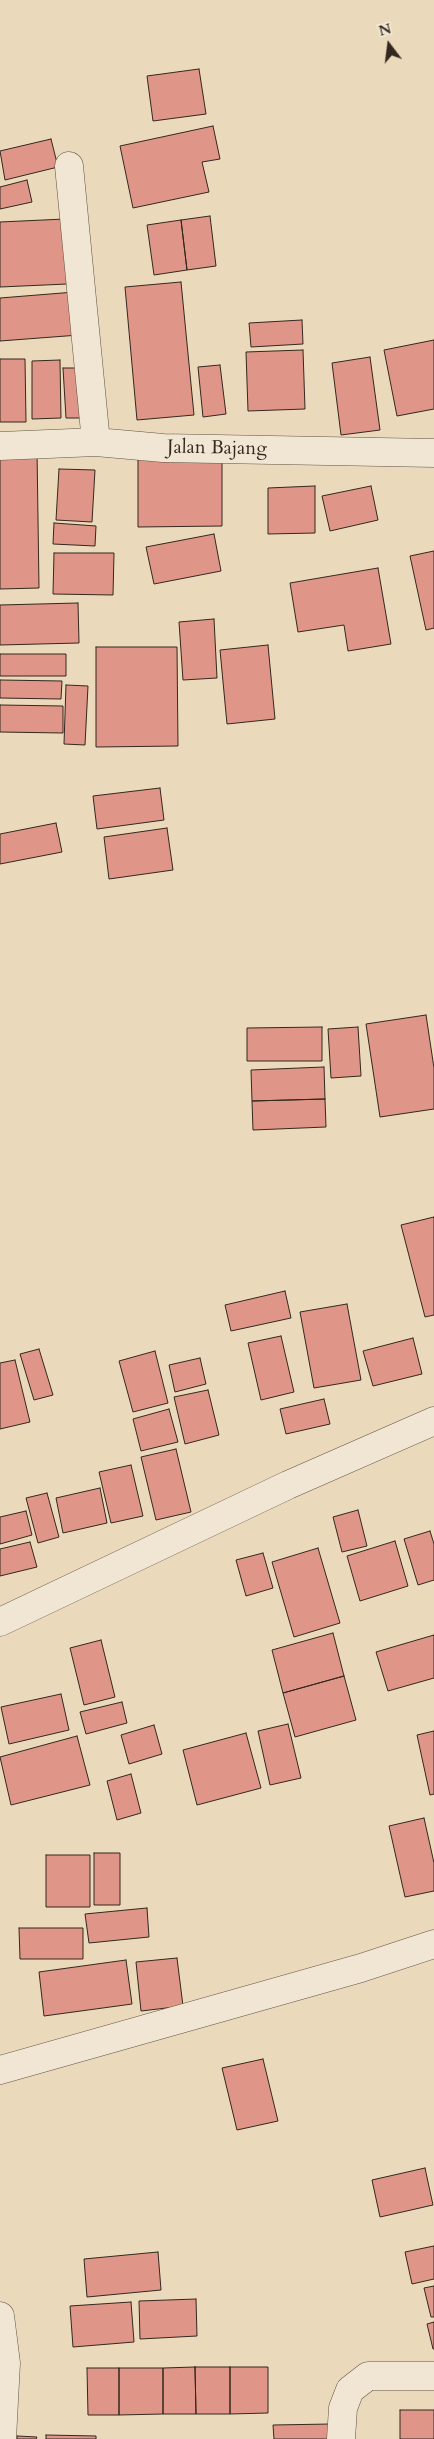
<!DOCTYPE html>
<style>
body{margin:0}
#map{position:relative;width:434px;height:2439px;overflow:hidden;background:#ead9bb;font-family:Cardo,serif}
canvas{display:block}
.north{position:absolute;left:364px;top:20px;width:50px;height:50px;-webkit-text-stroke:4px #f1e6d3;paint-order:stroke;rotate:345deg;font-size:14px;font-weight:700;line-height:20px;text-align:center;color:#34271e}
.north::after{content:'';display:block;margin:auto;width:18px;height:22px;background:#34271e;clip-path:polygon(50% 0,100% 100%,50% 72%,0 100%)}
</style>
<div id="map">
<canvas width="434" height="2439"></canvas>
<div class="north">N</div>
</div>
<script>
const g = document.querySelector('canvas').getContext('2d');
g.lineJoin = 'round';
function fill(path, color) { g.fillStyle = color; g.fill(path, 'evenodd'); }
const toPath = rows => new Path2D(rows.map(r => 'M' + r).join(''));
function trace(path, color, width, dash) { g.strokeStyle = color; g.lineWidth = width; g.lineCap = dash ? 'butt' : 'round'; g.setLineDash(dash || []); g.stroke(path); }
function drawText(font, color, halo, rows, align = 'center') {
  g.font = font + ' Cardo,serif'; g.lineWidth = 4.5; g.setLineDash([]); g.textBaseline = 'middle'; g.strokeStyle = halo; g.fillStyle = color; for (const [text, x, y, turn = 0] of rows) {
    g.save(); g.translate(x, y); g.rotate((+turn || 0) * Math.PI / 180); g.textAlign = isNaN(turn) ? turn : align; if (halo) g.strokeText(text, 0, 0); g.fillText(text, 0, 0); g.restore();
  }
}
const building = toPath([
 [199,69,206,114,153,121,147,76,199,69],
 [213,126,220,159,202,162,209,192,133,208,120,146,213,126],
 [51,139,58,167,5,180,0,151,51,139],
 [27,180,32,202,0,209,0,187,27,180],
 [210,216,216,266,187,270,181,220,210,216],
 [65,219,67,284,0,287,0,222,65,219],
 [181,220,187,270,154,275,147,225,181,220],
 [181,282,194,415,137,420,125,287,181,282],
 [75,292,79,335,0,341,0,298,75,292],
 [302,320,303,344,251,347,249,323,302,320],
 [434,340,434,409,397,416,384,350,434,340],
 [303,350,305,409,248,411,246,352,303,350],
 [370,357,380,430,341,435,332,363,370,357],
 [0,359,25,359,26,422,0,422,0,359],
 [60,360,61,418,32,419,32,361,60,360],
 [220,365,226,414,203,417,198,367,220,365],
 [63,368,78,368,81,418,66,418,63,368],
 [0,450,37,450,39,588,0,589,0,450],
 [222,458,222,526,138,527,138,459,222,458],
 [59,469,95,470,92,522,56,520,59,469],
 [315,486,315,533,268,534,268,488,315,486],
 [371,486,378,520,330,531,322,496,371,486],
 [54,523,96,526,95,546,53,544,54,523],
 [214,534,221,571,154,584,146,547,214,534],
 [434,551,434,628,426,630,410,556,434,551],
 [54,553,114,553,113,595,53,594,54,553],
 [378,568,391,644,348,651,344,625,298,632,290,583,378,568],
 [78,603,79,643,0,645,0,605,78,603],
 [214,619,217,678,183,680,179,622,214,619],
 [268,645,275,719,227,724,220,650,268,645],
 [96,647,177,647,178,746,96,747,96,647],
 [0,654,66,654,66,676,0,676,0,654],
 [0,680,62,681,61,699,0,698,0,680],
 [66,685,88,686,85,745,64,744,66,685],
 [0,705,63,706,63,733,0,732,0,705],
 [160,788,164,820,97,829,93,796,160,788],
 [56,823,62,852,0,864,0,834,56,823],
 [167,828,173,870,109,879,104,837,167,828],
 [426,1015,434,1068,434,1109,380,1117,366,1024,426,1015],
 [322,1027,322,1061,247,1061,247,1028,322,1027],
 [358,1027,361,1076,331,1078,328,1029,358,1027],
 [324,1067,325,1099,252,1101,251,1070,324,1067],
 [325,1099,326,1127,253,1130,252,1101,325,1099],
 [434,1217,434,1315,425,1317,401,1225,434,1217],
 [285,1291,291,1318,231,1331,225,1305,285,1291],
 [347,1304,361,1380,314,1388,300,1312,347,1304],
 [281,1336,294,1392,261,1400,248,1343,281,1336],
 [413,1338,422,1374,373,1386,363,1351,413,1338],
 [39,1349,53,1395,34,1400,20,1354,39,1349],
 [155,1351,168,1403,133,1412,119,1361,155,1351],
 [200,1358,206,1384,175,1392,169,1365,200,1358],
 [15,1360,30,1422,0,1429,0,1363,15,1360],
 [208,1390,219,1435,185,1444,174,1397,208,1390],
 [324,1399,330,1424,286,1434,280,1409,324,1399],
 [169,1409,178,1442,141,1451,133,1419,169,1409],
 [176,1449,191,1512,156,1520,141,1457,176,1449],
 [131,1465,143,1516,111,1523,99,1472,131,1465],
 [100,1488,107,1523,63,1533,56,1498,100,1488],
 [47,1493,59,1537,38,1543,26,1498,47,1493],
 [358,1510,367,1546,342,1552,333,1517,358,1510],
 [26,1511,32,1535,0,1544,0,1517,26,1511],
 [430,1531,434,1544,434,1580,418,1585,404,1539,430,1531],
 [395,1541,408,1586,360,1601,347,1556,395,1541],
 [30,1542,37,1567,0,1576,0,1549,30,1542],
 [318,1548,340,1623,294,1637,272,1562,318,1548],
 [263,1553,273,1588,246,1596,236,1560,263,1553],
 [333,1633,344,1676,283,1693,272,1650,333,1633],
 [434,1635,434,1678,388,1691,376,1652,434,1635],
 [101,1640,115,1697,84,1705,70,1648,101,1640],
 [344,1676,356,1720,295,1737,283,1693,344,1676],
 [61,1694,69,1730,9,1744,1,1707,61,1694],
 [122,1702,127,1723,86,1734,80,1712,122,1702],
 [288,1724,301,1778,270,1785,258,1731,288,1724],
 [154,1725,162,1754,129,1764,121,1735,154,1725],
 [434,1731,434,1794,430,1795,417,1735,434,1731],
 [246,1733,261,1788,197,1805,183,1750,246,1733],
 [77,1736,90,1785,11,1805,0,1757,77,1736],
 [131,1774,141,1813,117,1820,107,1781,131,1774],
 [424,1818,434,1863,434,1891,405,1897,389,1826,424,1818],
 [94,1853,120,1853,120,1905,94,1905,94,1853],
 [46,1855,90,1855,90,1907,46,1907,46,1855],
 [147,1908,149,1937,89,1943,85,1914,147,1908],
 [19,1928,83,1928,83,1959,20,1959,19,1928],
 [177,1958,183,2006,141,2011,136,1962,177,1958],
 [126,1960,132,2004,44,2016,39,1972,126,1960],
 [263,2059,278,2121,237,2130,222,2068,263,2059],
 [425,2168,433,2205,380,2217,372,2180,425,2168],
 [434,2246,434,2279,412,2284,405,2252,434,2246],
 [158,2252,161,2290,87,2297,84,2259,158,2252],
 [434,2286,434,2317,431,2317,424,2288,434,2286],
 [196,2299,197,2336,140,2339,139,2301,196,2299],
 [131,2302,134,2342,73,2347,70,2306,131,2302],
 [434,2322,434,2349,433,2349,427,2324,434,2322],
 [195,2367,230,2367,230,2414,196,2414,195,2367],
 [195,2367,196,2414,163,2414,163,2368,195,2367],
 [230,2367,268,2367,268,2413,230,2414,230,2367],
 [87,2368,119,2368,119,2415,88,2415,87,2368],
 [119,2368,163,2368,163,2414,119,2415,119,2368],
 [400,2410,434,2410,434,2439,400,2439,400,2410],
 [331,2424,331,2439,274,2439,273,2425,331,2424],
 [46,2435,96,2436,96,2439,46,2439,46,2435],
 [17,2436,37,2437,36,2439,17,2439,17,2436]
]);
const street = toPath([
 [69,166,96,442],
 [0,446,96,442,163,448,434,453],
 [0,1622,288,1485,434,1421],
 [0,2070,361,1968,434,1944],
 [0,2316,6,2363,2,2439],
 [341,2439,343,2408,350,2390,368,2376,434,2376]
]);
const streetNames = [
 ["Jalan Bajang",217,449,1]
];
fill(building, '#df9688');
trace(building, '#34271e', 1);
trace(street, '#625445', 29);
trace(street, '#f1e6d3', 28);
drawText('19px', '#34271e', '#f1e6d3', streetNames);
</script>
